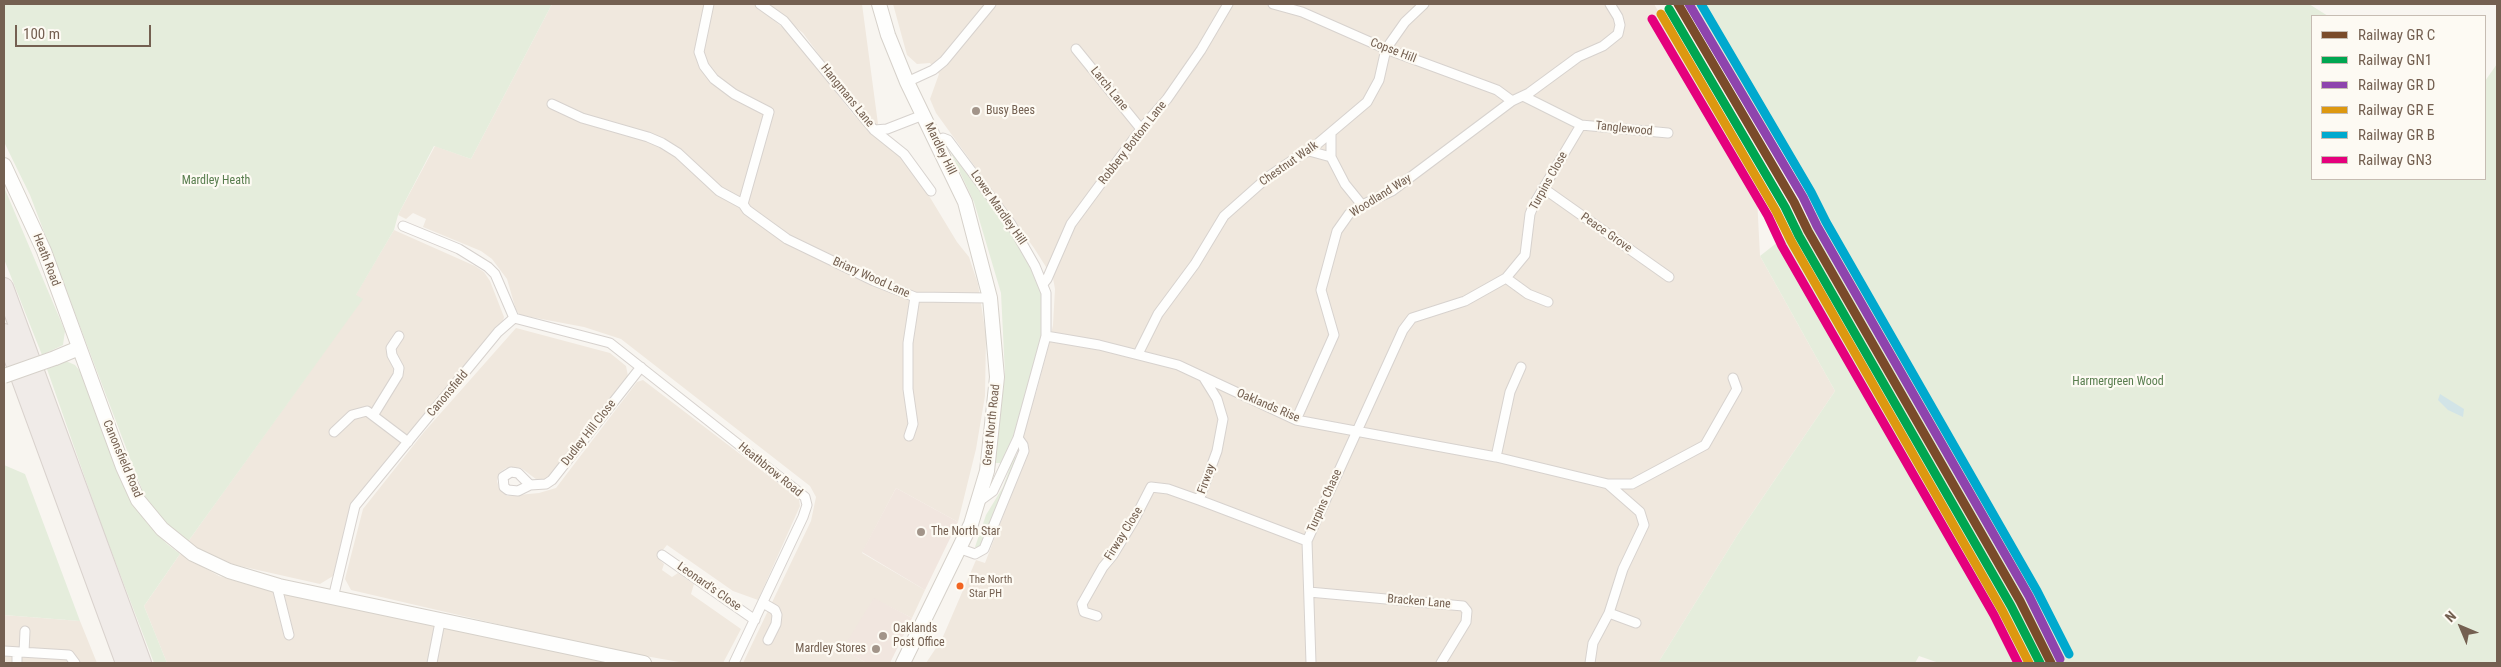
<!DOCTYPE html>
<style>
body{margin:0}
#map{position:relative;width:2501px;height:667px;overflow:hidden;background:#f8f5f0;font-family:"Roboto Condensed",sans-serif}
canvas{display:block}
.frame{position:absolute;inset:0;border:5px solid #746051;pointer-events:none}
.legend{position:absolute;left:2311px;top:15px;width:175px;height:165px;box-sizing:border-box;background:#fdfaf3;border:1px solid #c6bcb2;margin:0;padding:6px 9px;list-style:none;font-size:15px;color:#746051}
.legend li{display:flex;align-items:center;gap:10px;height:25px}
.legend b{width:25px;border:1px solid #c6bcb2}
.north{position:absolute;left:2436px;top:602px;width:50px;height:50px;-webkit-text-stroke:4px #fdfaf3;paint-order:stroke;rotate:315deg;font-size:14px;font-weight:700;line-height:20px;text-align:center;color:#746051}
.north::after{content:'';display:block;margin:auto;width:18px;height:22px;background:#746051;clip-path:polygon(50% 0,100% 100%,50% 72%,0 100%)}
.scale{position:absolute;left:15px;top:25px;width:136px;height:22px;box-sizing:border-box;border:2px solid #746051;border-top:0;padding-left:6px;font-size:15px;line-height:18px;white-space:nowrap;color:#746051;-webkit-text-stroke:4px #fdfaf3;paint-order:stroke}
</style>
<div id="map">
<canvas width="2501" height="667"></canvas>
<div class="frame"></div>
<ul class="legend">
<li><b style="height:6px;background:#7a4b2a"></b>Railway GR C</li>
<li><b style="height:6px;background:#00a651"></b>Railway GN1</li>
<li><b style="height:6px;background:#8e44ad"></b>Railway GR D</li>
<li><b style="height:6px;background:#dd9810"></b>Railway GR E</li>
<li><b style="height:6px;background:#00a9ce"></b>Railway GR B</li>
<li><b style="height:6px;background:#e5007d"></b>Railway GN3</li>
</ul>
<div class="north">N</div>
<div class="scale">100 m</div>
</div>
<script>
const g = document.querySelector('canvas').getContext('2d');
g.lineJoin = 'round';
function fill(path, color) { g.fillStyle = color; g.fill(path, 'evenodd'); }
const toPath = rows => new Path2D(rows.map(r => 'M' + r).join(''));
function trace(path, color, width, dash) { g.strokeStyle = color; g.lineWidth = width; g.lineCap = dash ? 'butt' : 'round'; g.setLineDash(dash || []); g.stroke(path); }
function drawText(font, color, halo, rows, align = 'center') {
  g.font = font + ' "Roboto Condensed",sans-serif'; g.lineWidth = 4.5; g.setLineDash([]); g.textBaseline = 'middle'; g.strokeStyle = halo; g.fillStyle = color; for (const [text, x, y, turn = 0] of rows) {
    g.save(); g.translate(x, y); g.rotate((+turn || 0) * Math.PI / 180); g.textAlign = isNaN(turn) ? turn : align; if (halo) g.strokeText(text, 0, 0); g.fillText(text, 0, 0); g.restore();
  }
}
const residential = toPath([
 [552,4,754,4,793,36,852,113,882,142,896,151,914,171,957,242,969,257,978,284,986,336,985,396,976,449,958,522,896,488,862,553,925,590,912,618,874,599,843,650,867,663,743,663,811,521,816,497,810,486,621,339,584,327,520,315,516,310,507,279,492,259,481,251,423,227,426,219,413,213,406,219,398,215,435,146,471,159],
 [766,4,862,4,878,124,874,124,853,101,803,33],
 [893,4,1654,4,1756,178,1760,256,1835,391,1738,534,1658,663,926,663,942,639,976,560,985,563,1029,448,1021,432,1036,393,1048,348,1053,325,1055,289,1053,278,1034,248,936,113,930,99,939,74,930,63,917,64,907,55],
 [394,230,475,266,484,272,490,281,504,317,503,321,350,506,333,576,320,584,231,564,187,543,362,299,355,296],
 [516,328,610,353,626,366,628,376,547,480,540,482,521,468,513,467,506,468,500,472,497,481,499,488,507,496,539,493,556,488,637,382,643,380,799,499,800,506,758,600,733,591,667,545,657,557,664,564,662,570,672,577,678,573,694,584,691,594,741,629,723,663,685,663,605,649,351,590,345,579,363,509,424,432],
 [180,554,219,576,249,585,607,663,167,663,144,606],
 [4,615,80,621,97,663,4,663]
]);
const commercial = toPath([
 [896,488,958,522,925,590,862,552],
 [874,598,912,618,890,663,867,663,842,650]
]);
const green = toPath([
 [4,4,552,4,471,159,434,146,398,215,394,230,356,295,363,299,187,543,162,520,144,495,30,195,4,142],
 [1691,4,2309,4,2328,16,2312,16,2312,179,2485,179,2485,81,2497,64,2497,663,1939,663,1919,656,1915,663,1658,663,1738,534,1835,391,1760,256,1821,208,1738,85],
 [950,147,1006,223,1037,280,1042,293,1044,312,1042,337,1014,443,1004,463,995,463,1005,374,1001,293,974,202,949,149],
 [4,187,65,331,63,345,42,355,4,259],
 [66,361,75,365,80,371,114,464,133,501,147,523,167,544,180,554,144,606,167,663,154,663,102,527,47,369],
 [1014,456,1017,457,1000,502,980,547,977,549,975,547,986,515,1003,487],
 [4,465,25,474,80,621,4,615]
]);
const water = toPath([
 [2440,394,2464,409,2463,417,2448,410,2438,400]
]);
const street = toPath([
 [709,4,699,52,704,66,714,79,734,94,769,112,743,204],
 [760,4,784,21,874,130,904,154,931,191],
 [1273,4,1302,12,1386,49,1497,90,1512,101],
 [1076,49,1141,129],
 [907,82,933,70,944,61,991,4],
 [552,104,582,118,648,137,662,143,678,153,719,191,743,204,747,210,787,239,874,281,915,297,990,298],
 [1581,125,1668,133],
 [874,130,887,129,923,115],
 [937,141,943,138,948,140,1011,224,1035,266,1046,293,1046,336,1018,438,993,491,978,502],
 [1309,151,1331,157,1345,184,1362,205],
 [1331,157,1331,133],
 [1543,188,1669,277],
 [403,226,459,249,488,267,495,274,514,318],
 [1506,278,1528,294,1548,302],
 [1043,284,1047,279,1071,224,1141,129,1167,99,1201,50,1228,4],
 [1046,336,1099,345,1178,365,1296,420,1496,457,1608,484,1640,512,1644,525,1623,569,1609,613,1593,643,1590,663],
 [1138,354,1158,314,1195,264,1224,216,1268,177,1300,155,1309,151,1367,102,1379,80,1386,49,1405,22,1424,4],
 [374,414,398,375,399,368,392,355,391,348,399,336],
 [1296,420,1334,335,1321,290,1337,231,1349,214,1362,205,1392,191,1512,101,1529,93,1578,57,1603,46,1618,34,1620,25,1618,17,1610,4],
 [334,432,352,415,367,411,408,442],
 [909,436,913,424,908,389,908,343,915,297],
 [1496,457,1510,392,1521,367],
 [511,472,518,473,530,485,518,491,508,490,504,487,503,477,511,472],
 [1608,484,1632,484,1705,445,1737,389,1733,378],
 [530,485,546,484,552,480,641,367],
 [1199,500,1217,451,1223,419,1217,399,1204,378],
 [961,549,975,554,984,549,1024,451,1023,445,1018,438],
 [662,555,755,620],
 [279,586,278,591,289,635],
 [1309,592,1463,606,1467,611,1466,622,1441,663],
 [333,598,355,506,498,332,514,318,610,343,805,497,807,505,803,517,734,663],
 [763,603,775,610,777,615,776,624,768,640],
 [1609,613,1636,623],
 [1097,616,1084,612,1082,604,1103,567,1113,555,1133,522,1151,487,1168,489,1199,500,1307,541],
 [4,651,69,655,75,663],
 [24,652,25,631],
 [17,663,17,652],
 [432,663,440,622],
 [1311,663,1307,541,1403,330,1412,318,1465,301,1506,278,1525,255,1530,214,1534,204,1581,125,1523,96]
]);
const secondary = toPath([
 [879,4,888,35,907,82,965,202,990,298,997,377,987,471,971,524,903,663],
 [4,165,44,251,123,467,138,500,162,529,193,554,229,571,279,586,644,663],
 [55,358,79,348]
]);
const highway = toPath([
 [4,287,142,663],
 [4,333,125,663]
]);
const secondaryBridge = toPath([
 [4,376,55,358]
]);
const rail1 = toPath([
 [1678,4,1794,202,1808,231,2020,601,2051,663]
]);
const rail2 = toPath([
 [1669,9,1785,207,1799,236,2011,606,2040,663]
]);
const rail3 = toPath([
 [1689,4,1803,197,1817,226,2029,596,2060,659]
]);
const rail4 = toPath([
 [1661,14,1776,211,1791,241,2002,610,2029,663]
]);
const rail5 = toPath([
 [1701,4,1811,192,1826,222,2037,591,2069,654]
]);
const rail6 = toPath([
 [1652,19,1768,216,1782,246,1994,615,2018,663]
]);
const markers = [
 [976,111,5,"#a29489"],
 [921,532,5,"#a29489"],
 [960,586,4.5,"#f26522"],
 [883,636,5,"#a29489"],
 [876,649,5,"#a29489"]
];
const busNames = [
 ["The North",969,580],
 ["Star PH",969,594]
];
const streetNames = [
 ["Copse Hill",1393,51,21],
 ["Larch Lane",1109,89,51],
 ["Hangmans Lane",847,96,51],
 ["Tanglewood",1624,129,6],
 ["Robbery Bottom Lane",1133,143,-52],
 ["Mardley Hill",940,149,64],
 ["Chestnut Walk",1289,164,-35],
 ["Turpins Close",1549,181,-61],
 ["Woodland Way",1381,196,-32],
 ["Lower Mardley Hill",998,208,55],
 ["Peace Grove",1606,233,35],
 ["Heath Road",46,260,69],
 ["Briary Wood Lane",871,278,24],
 ["Canonsfield",448,394,-50],
 ["Oaklands Rise",1268,406,23],
 ["Great North Road",992,425,-84],
 ["Dudley Hill Close",589,433,-52],
 ["Canonsfield Road",122,459,67],
 ["Heathbrow Road",770,470,39],
 ["Firway",1207,479,-70],
 ["Turpins Chase",1325,501,-66],
 ["Firway Close",1124,534,-58],
 ["Leonard's Close",709,587,35],
 ["Bracken Lane",1419,602,5]
];
const poiNames = [
 ["Busy Bees",986,111],
 ["The North Star",931,532],
 ["Oaklands",893,629],
 ["Post Office",893,643],
 ["Mardley Stores",866,649,"right"]
];
const parkNames = [
 ["Mardley Heath",216,181],
 ["Harmergreen Wood",2118,382]
];
fill(residential, '#f0e8de');
fill(commercial, '#f1e6df');
fill(green, '#e5eddc');
fill(water, '#d2e4e7');
trace(street, '#d7d2ce', 11);
trace(secondary, '#d6d1ca', 16);
trace(highway, '#d9d2cd', 20);
trace(street, '#fefefd', 9);
trace(secondary, '#fefefd', 14);
trace(highway, '#f0ebe8', 18);
trace(secondaryBridge, '#d6d1ca', 16, []);
trace(secondaryBridge, '#fefefd', 14);
trace(rail1, '#7a4b2a', 9);
trace(rail2, '#00a651', 9);
trace(rail3, '#8e44ad', 9);
trace(rail4, '#dd9810', 9);
trace(rail5, '#00a9ce', 9);
trace(rail6, '#e5007d', 9);
for (const [x, y, r, color] of markers) { const dot = new Path2D(); dot.arc(x, y, r, 0, 2 * Math.PI); g.fillStyle = color; g.fill(dot); trace(dot, '#fdfaf3', 2); }
drawText('11px', '#746051', '#fdfaf3', busNames, 'left');
drawText('12px', '#746051', '#fdfaf3', streetNames);
drawText('12px', '#746051', '#fdfaf3', poiNames, 'left');
drawText('12px', '#587d4e', '#fdfaf3', parkNames);
</script>
